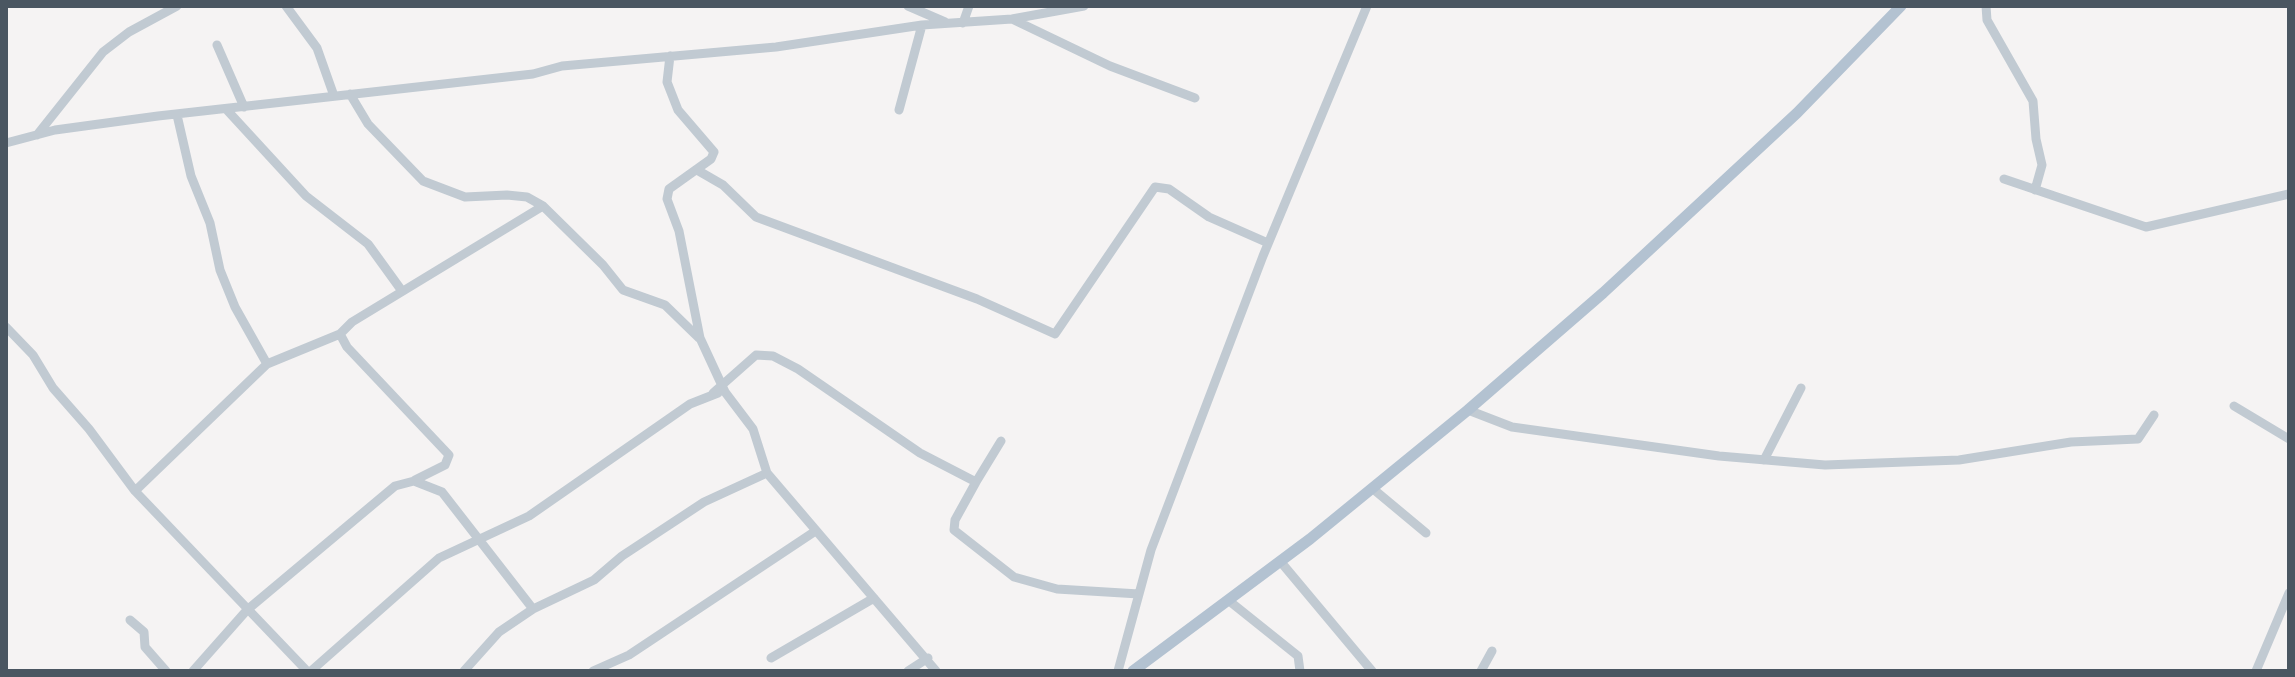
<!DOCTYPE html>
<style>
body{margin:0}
#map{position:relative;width:2295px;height:677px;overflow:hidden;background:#f5f3f3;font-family:Poppins,sans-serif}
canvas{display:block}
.frame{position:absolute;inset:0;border:8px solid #4a5661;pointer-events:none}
</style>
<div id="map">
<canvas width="2295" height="677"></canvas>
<div class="frame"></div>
</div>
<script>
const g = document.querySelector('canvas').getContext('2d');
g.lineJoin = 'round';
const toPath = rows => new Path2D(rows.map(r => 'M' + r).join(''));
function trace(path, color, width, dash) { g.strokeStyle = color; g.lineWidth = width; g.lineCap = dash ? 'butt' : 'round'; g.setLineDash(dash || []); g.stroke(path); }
const minor = toPath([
 [286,6,317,48,334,96],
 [908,6,945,22],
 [1986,6,1987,20,2033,101,2036,139,2042,165,2035,190],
 [1012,19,1110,66,1195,98],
 [963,23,969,6],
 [217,45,244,107],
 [670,56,667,82,678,110,714,152,711,159,669,189,667,199,679,231,700,338,725,392,753,429,767,473,936,671],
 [350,94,368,124,423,181,465,197,507,195,527,197,543,206,603,265,623,290,665,305,699,338],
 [226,109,306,196,368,244,402,291],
 [899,110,922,25],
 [177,115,191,176,210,223,220,270,235,307,267,364],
 [37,135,103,52,129,32,177,6],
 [6,143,55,130,158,116,533,74,562,66,776,47,922,25,1012,19,1084,6],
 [697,170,723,185,756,217,977,299,1055,334,1155,187,1169,189,1209,217,1268,243],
 [2004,179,2146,227,2289,194],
 [6,327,33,355,53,388,89,429,135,491,307,671],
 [713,393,756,355,773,356,798,369,920,453,976,482,955,520,954,530,1014,577,1057,589,1139,594],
 [2234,406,2289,439],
 [1468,410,1512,427,1719,456,1825,465,1959,460,2071,442,2138,439,2154,415],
 [1764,460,1801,388],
 [415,480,445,465,449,455,347,347,340,334,352,322,543,206],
 [976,482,1001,441],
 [1372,488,1426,533],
 [135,491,267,364,340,334],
 [1280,561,1372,671],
 [1228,600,1298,656,1300,671],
 [130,620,144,632,145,647,166,671],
 [771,658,874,598],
 [193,671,247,610,395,486,414,481,442,492,533,609],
 [311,671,439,558,529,516,690,404,718,393],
 [464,671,499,632,533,609,594,580,622,556,704,502,767,473],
 [593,671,629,655,814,532],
 [908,671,928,658],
 [1118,671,1151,550,1263,256,1367,6],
 [1481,671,1492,651],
 [2256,671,2289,593]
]);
const major = toPath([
 [1133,671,1310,539,1468,410,1603,293,1797,113,1901,6]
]);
trace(minor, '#c1cad2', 9);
trace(major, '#b3c2d1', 11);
</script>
